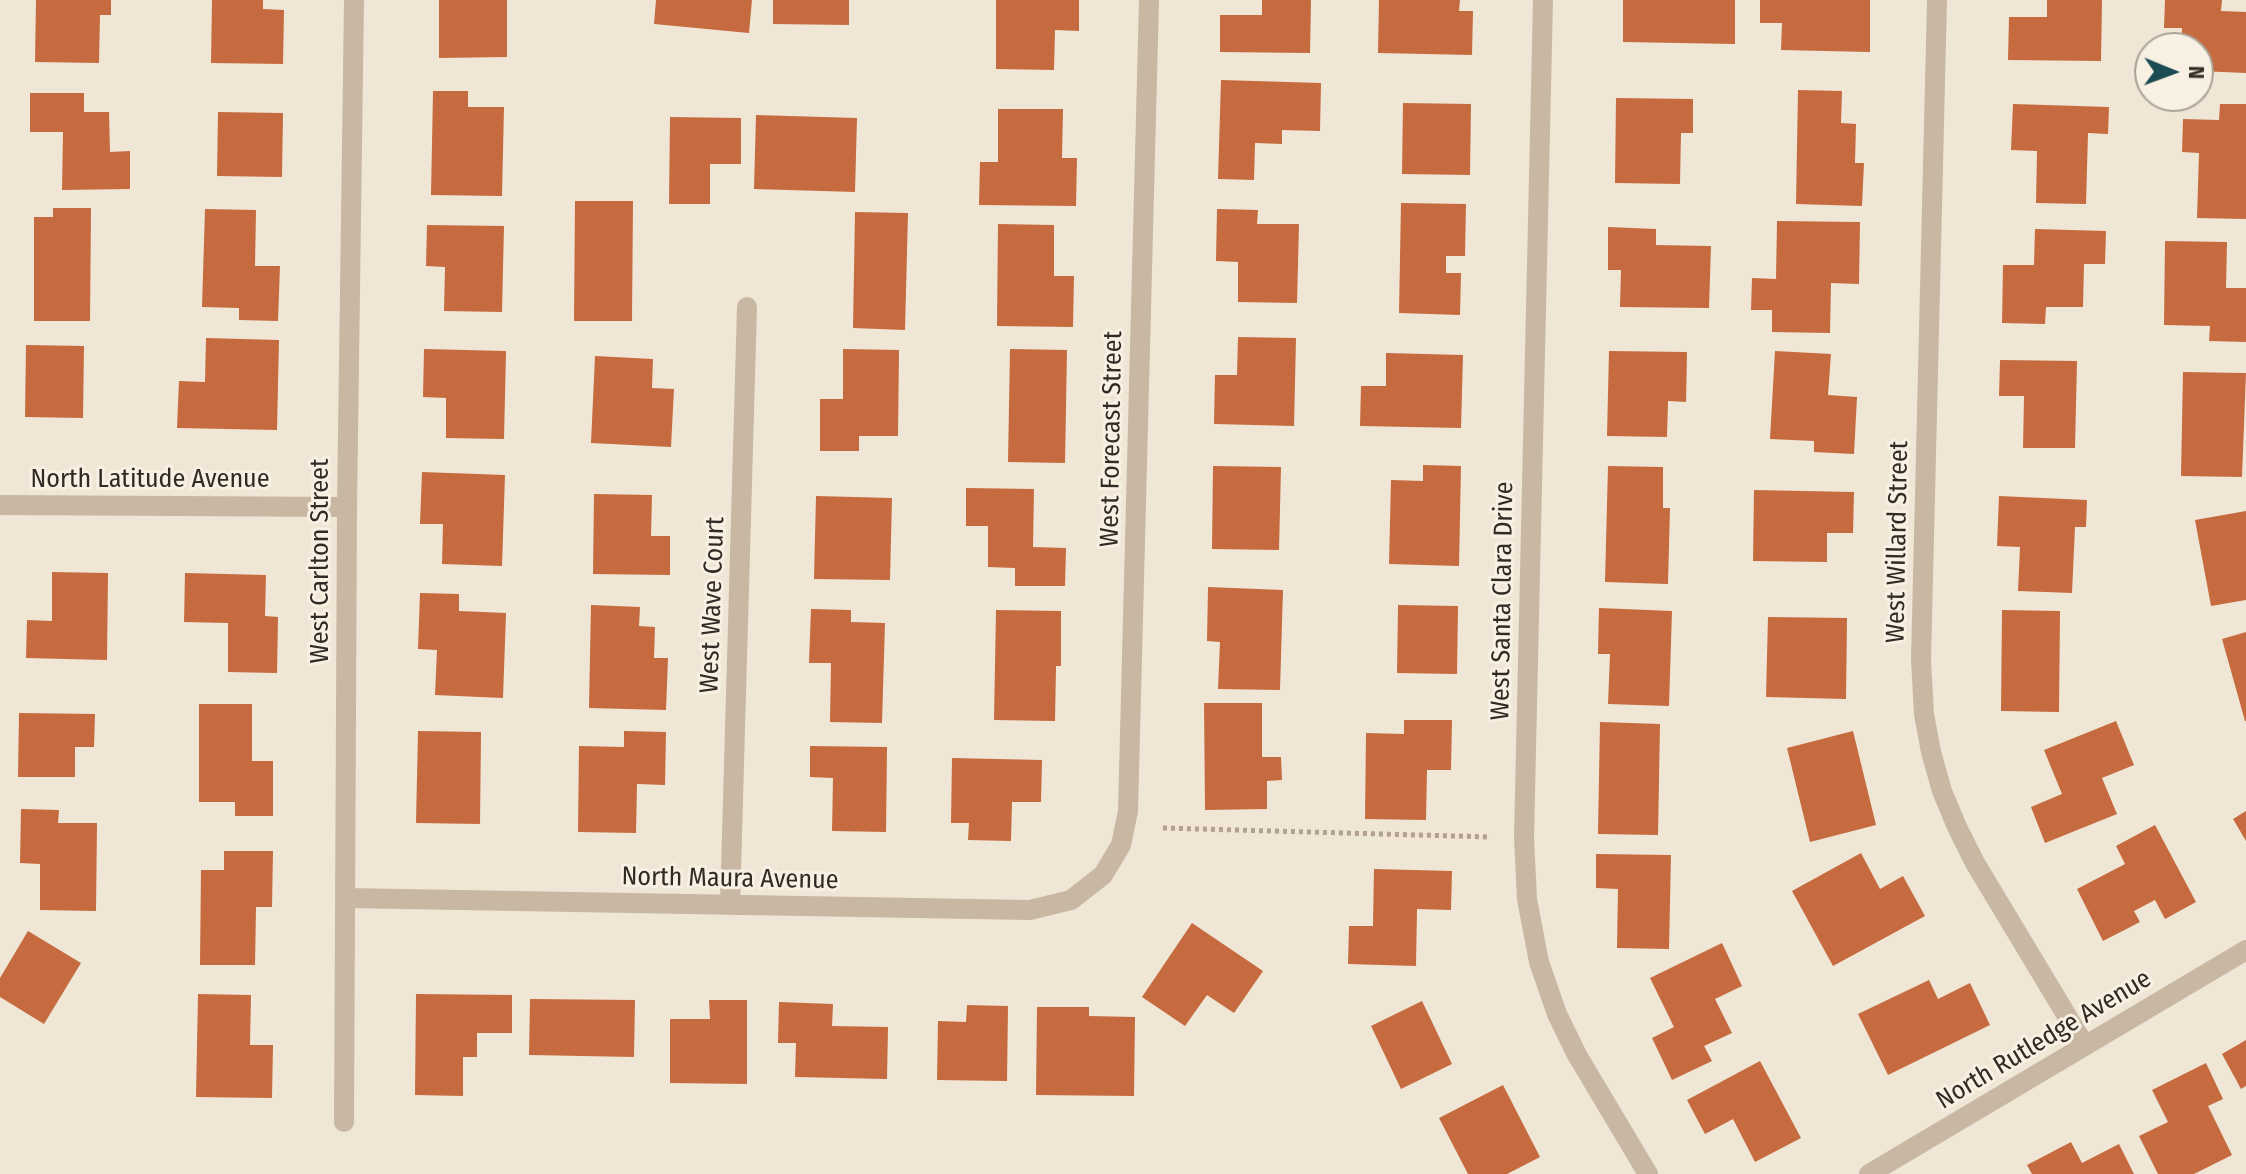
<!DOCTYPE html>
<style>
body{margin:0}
#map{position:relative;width:2246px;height:1174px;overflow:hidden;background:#f0e6d6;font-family:"Fira Sans Condensed",sans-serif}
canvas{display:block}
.north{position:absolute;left:2134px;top:32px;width:80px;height:80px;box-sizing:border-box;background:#f8f0e2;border:2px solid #a9a196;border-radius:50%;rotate:91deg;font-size:22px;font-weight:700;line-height:32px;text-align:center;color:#332a25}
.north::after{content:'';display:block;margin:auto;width:28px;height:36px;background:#1b4b53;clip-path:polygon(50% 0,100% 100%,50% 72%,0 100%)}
</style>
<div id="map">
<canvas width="2246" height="1174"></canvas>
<div class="north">N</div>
</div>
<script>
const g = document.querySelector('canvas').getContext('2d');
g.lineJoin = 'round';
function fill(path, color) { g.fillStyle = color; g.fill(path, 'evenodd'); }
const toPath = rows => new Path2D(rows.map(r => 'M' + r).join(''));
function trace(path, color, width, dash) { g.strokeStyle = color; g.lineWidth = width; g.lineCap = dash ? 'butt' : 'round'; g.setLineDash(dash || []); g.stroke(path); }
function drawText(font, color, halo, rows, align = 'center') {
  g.font = font + ' "Fira Sans Condensed",sans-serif'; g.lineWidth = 6; g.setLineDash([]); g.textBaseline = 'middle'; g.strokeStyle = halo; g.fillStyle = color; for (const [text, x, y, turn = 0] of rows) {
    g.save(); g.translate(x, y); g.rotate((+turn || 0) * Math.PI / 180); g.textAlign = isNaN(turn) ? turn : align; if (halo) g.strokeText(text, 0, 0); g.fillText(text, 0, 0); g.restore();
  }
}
const building = toPath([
 [36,0,111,0,111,15,100,15,99,63,35,62],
 [212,0,263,0,263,9,284,10,283,64,211,63],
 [439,0,507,0,507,57,439,58],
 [656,0,752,0,749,33,654,24],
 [773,0,849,0,849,25,773,24],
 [996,0,1079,0,1079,31,1055,30,1054,70,996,69],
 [1262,0,1311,0,1310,53,1220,52,1220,15,1262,15],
 [1379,0,1460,0,1459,11,1473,11,1472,55,1378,53],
 [1623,0,1735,0,1735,44,1623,42],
 [1760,0,1870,0,1870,52,1781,50,1782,23,1760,23],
 [2047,0,2102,0,2101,61,2008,60,2009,17,2047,17],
 [2165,0,2222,0,2221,11,2246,12,2246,73,2198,71,2198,48,2181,48,2182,28,2164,28],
 [1221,80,1321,83,1320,131,1282,130,1282,144,1255,143,1254,180,1218,179],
 [1798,90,1842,91,1841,123,1856,124,1855,163,1864,163,1862,206,1796,204],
 [433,91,468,91,468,107,504,107,502,196,431,195],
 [30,93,84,93,84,112,109,112,110,152,130,151,130,189,62,190,63,132,30,132],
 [1616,98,1693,99,1693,133,1681,133,1680,184,1615,183],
 [1403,103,1471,104,1470,175,1402,174],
 [2013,104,2109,107,2108,134,2088,133,2086,204,2036,203,2037,151,2011,150],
 [2220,104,2246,104,2246,219,2197,218,2199,153,2182,152,2183,119,2219,120],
 [998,109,1063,109,1062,158,1077,158,1076,206,979,205,980,162,998,162],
 [218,112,283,113,282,177,217,176],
 [756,115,857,118,855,192,754,189],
 [670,117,741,118,741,164,710,164,710,204,669,204],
 [575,201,633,201,632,321,574,321],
 [1401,203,1466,204,1465,256,1446,256,1446,273,1461,273,1460,315,1399,313],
 [53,208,91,208,90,321,34,321,34,217,53,217],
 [205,209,256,210,255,266,280,266,278,321,239,320,239,308,202,307],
 [1217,209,1258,210,1257,224,1299,224,1297,303,1238,302,1238,262,1216,261],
 [855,212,908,213,905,330,853,328],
 [1777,221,1860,222,1859,284,1831,283,1830,333,1772,332,1772,310,1751,310,1752,278,1776,279],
 [998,224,1054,225,1054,276,1074,276,1073,327,997,326],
 [427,225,504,226,502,312,444,311,445,267,426,266],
 [1608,227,1656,229,1656,245,1711,246,1709,308,1620,307,1621,270,1608,270],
 [2035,229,2106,231,2105,264,2084,264,2083,307,2046,307,2045,324,2002,323,2003,265,2034,265],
 [2165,241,2227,242,2226,288,2246,288,2246,342,2209,341,2210,326,2164,325],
 [1238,337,1296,338,1294,426,1214,424,1215,375,1237,375],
 [206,338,279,340,277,430,177,428,179,381,205,382],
 [26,345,84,346,83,418,25,417],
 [424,349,506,351,504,439,446,438,446,398,423,397],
 [843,349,899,350,898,436,859,436,859,451,820,451,820,399,843,399],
 [1010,349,1067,350,1065,463,1008,462],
 [1609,351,1687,352,1686,402,1668,401,1667,437,1607,436],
 [1775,351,1831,354,1828,395,1857,397,1854,454,1814,452,1814,441,1770,439],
 [1386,353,1463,355,1461,428,1360,426,1361,386,1386,386],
 [595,356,653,359,652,388,674,389,671,447,591,443],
 [2000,360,2077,361,2075,448,2023,448,2024,396,1999,396],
 [2183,372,2246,373,2242,477,2181,476],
 [1423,465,1461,466,1459,566,1389,564,1391,480,1423,481],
 [1213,466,1281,467,1279,550,1212,549],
 [1608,466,1663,467,1663,508,1670,508,1668,584,1605,582],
 [422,472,505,475,502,566,442,564,443,524,420,524],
 [966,488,1034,489,1033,547,1066,548,1065,586,1015,586,1015,568,988,567,988,526,966,526],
 [1754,490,1854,492,1853,533,1827,533,1827,562,1753,561],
 [594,494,652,495,651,536,670,536,670,575,593,574],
 [816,496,892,498,890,580,814,579],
 [1999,496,2087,500,2086,527,2075,527,2072,593,2018,591,2020,547,1997,546],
 [2246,511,2246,600,2211,606,2195,520],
 [52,572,108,573,107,660,26,658,27,620,52,621],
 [185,573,266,575,265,616,278,617,277,673,228,672,228,623,184,622],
 [1208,587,1283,590,1280,690,1218,689,1220,642,1207,641],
 [420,593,459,594,459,611,506,613,503,698,435,695,437,650,418,649],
 [591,605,640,607,639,626,655,627,654,658,668,658,666,710,589,708],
 [1398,605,1458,606,1457,674,1397,673],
 [1599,608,1672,611,1669,706,1608,704,1610,654,1598,654],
 [811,609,851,610,851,622,885,623,882,723,830,722,831,663,809,663],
 [996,610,1061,611,1061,666,1056,666,1055,721,994,720],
 [2002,610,2060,611,2059,712,2001,711],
 [1768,617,1847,618,1846,699,1766,697],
 [2246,632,2246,721,2245,721,2222,639],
 [1204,703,1262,703,1262,757,1281,757,1282,780,1267,781,1267,809,1205,810],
 [199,704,252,704,252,761,273,761,273,816,235,816,235,802,199,802],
 [19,713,95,714,94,747,75,747,75,777,18,777],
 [1404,720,1452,720,1451,770,1427,770,1426,820,1365,819,1366,733,1404,734],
 [2116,721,2134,765,2102,778,2117,814,2045,843,2031,807,2062,794,2044,750],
 [1600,722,1660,724,1658,835,1598,834],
 [418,731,481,732,480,824,416,823],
 [624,731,666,732,665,785,637,784,636,833,578,832,579,746,624,747],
 [1853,731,1876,825,1810,842,1787,748],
 [810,746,887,747,886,832,832,831,833,778,810,777],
 [952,758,1042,760,1041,802,1012,802,1011,841,968,840,969,823,951,823],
 [21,809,59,810,58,823,97,823,96,911,40,910,40,864,20,863],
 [2246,811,2246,841,2233,819],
 [2155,825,2196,902,2165,919,2155,900,2134,911,2140,922,2103,941,2077,889,2125,864,2116,846],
 [224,851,273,851,272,907,256,907,255,965,200,965,201,870,224,870],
 [1861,853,1880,889,1903,876,1925,916,1833,966,1792,891],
 [1596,854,1671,855,1669,949,1617,948,1618,889,1596,888],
 [1374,869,1452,871,1451,910,1417,909,1416,966,1348,964,1349,926,1373,926],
 [1192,923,1263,971,1234,1013,1207,995,1185,1026,1142,997],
 [28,931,81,963,44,1024,0,997,0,978],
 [1722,943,1742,986,1715,999,1732,1033,1704,1046,1712,1061,1672,1080,1652,1038,1674,1027,1650,978],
 [1929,980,1938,999,1970,983,1990,1025,1888,1075,1858,1014],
 [198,994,251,995,250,1045,273,1045,272,1098,196,1097],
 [416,994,512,995,512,1033,477,1033,477,1057,463,1057,463,1096,415,1095],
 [530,999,635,1000,634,1057,529,1055],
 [709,1000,747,1000,747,1084,670,1083,670,1019,710,1019],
 [1422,1001,1452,1064,1401,1089,1371,1026],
 [779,1002,833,1004,832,1026,888,1027,887,1079,795,1077,796,1043,778,1043],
 [967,1005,1008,1006,1007,1081,937,1080,938,1021,966,1022],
 [1037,1007,1089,1007,1089,1016,1135,1017,1134,1096,1036,1095],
 [2246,1040,2246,1086,2241,1089,2222,1054],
 [1760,1061,1801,1138,1755,1162,1733,1119,1705,1134,1687,1100],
 [2206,1063,2223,1099,2208,1106,2232,1155,2194,1174,2158,1174,2139,1136,2168,1122,2152,1090],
 [1503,1085,1540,1157,1507,1174,1468,1174,1439,1118],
 [2071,1142,2082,1163,2119,1144,2134,1174,2032,1174,2027,1165]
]);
const path = toPath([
 [1163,828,1491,837]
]);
const minor = toPath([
 [1543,0,1524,838,1527,899,1539,962,1557,1014,1577,1055,1648,1174],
 [1937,0,1921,660,1924,714,1931,752,1942,791,1957,827,1975,863,2085,1046],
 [0,505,347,507],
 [345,898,1030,910,1071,900,1103,875,1121,845,1128,811,1149,0],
 [730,905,747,307],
 [344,1122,347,507,354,0],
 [1869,1174,2246,950]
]);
const streetNames = [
 ["West Forecast Street",1112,439,-89],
 ["North Latitude Avenue",150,480],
 ["West Willard Street",1898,542,-89],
 ["West Carlton Street",321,561,-90],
 ["West Santa Clara Drive",1503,601,-89],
 ["West Wave Court",713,605,-88],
 ["North Maura Avenue",730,879,1],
 ["North Rutledge Avenue",2044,1040,-31]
];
fill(building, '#c56b3f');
trace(path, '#b3a18d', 5, [4, 4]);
trace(minor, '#c8b7a3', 20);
drawText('26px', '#332a25', '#f8f0e2', streetNames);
</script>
